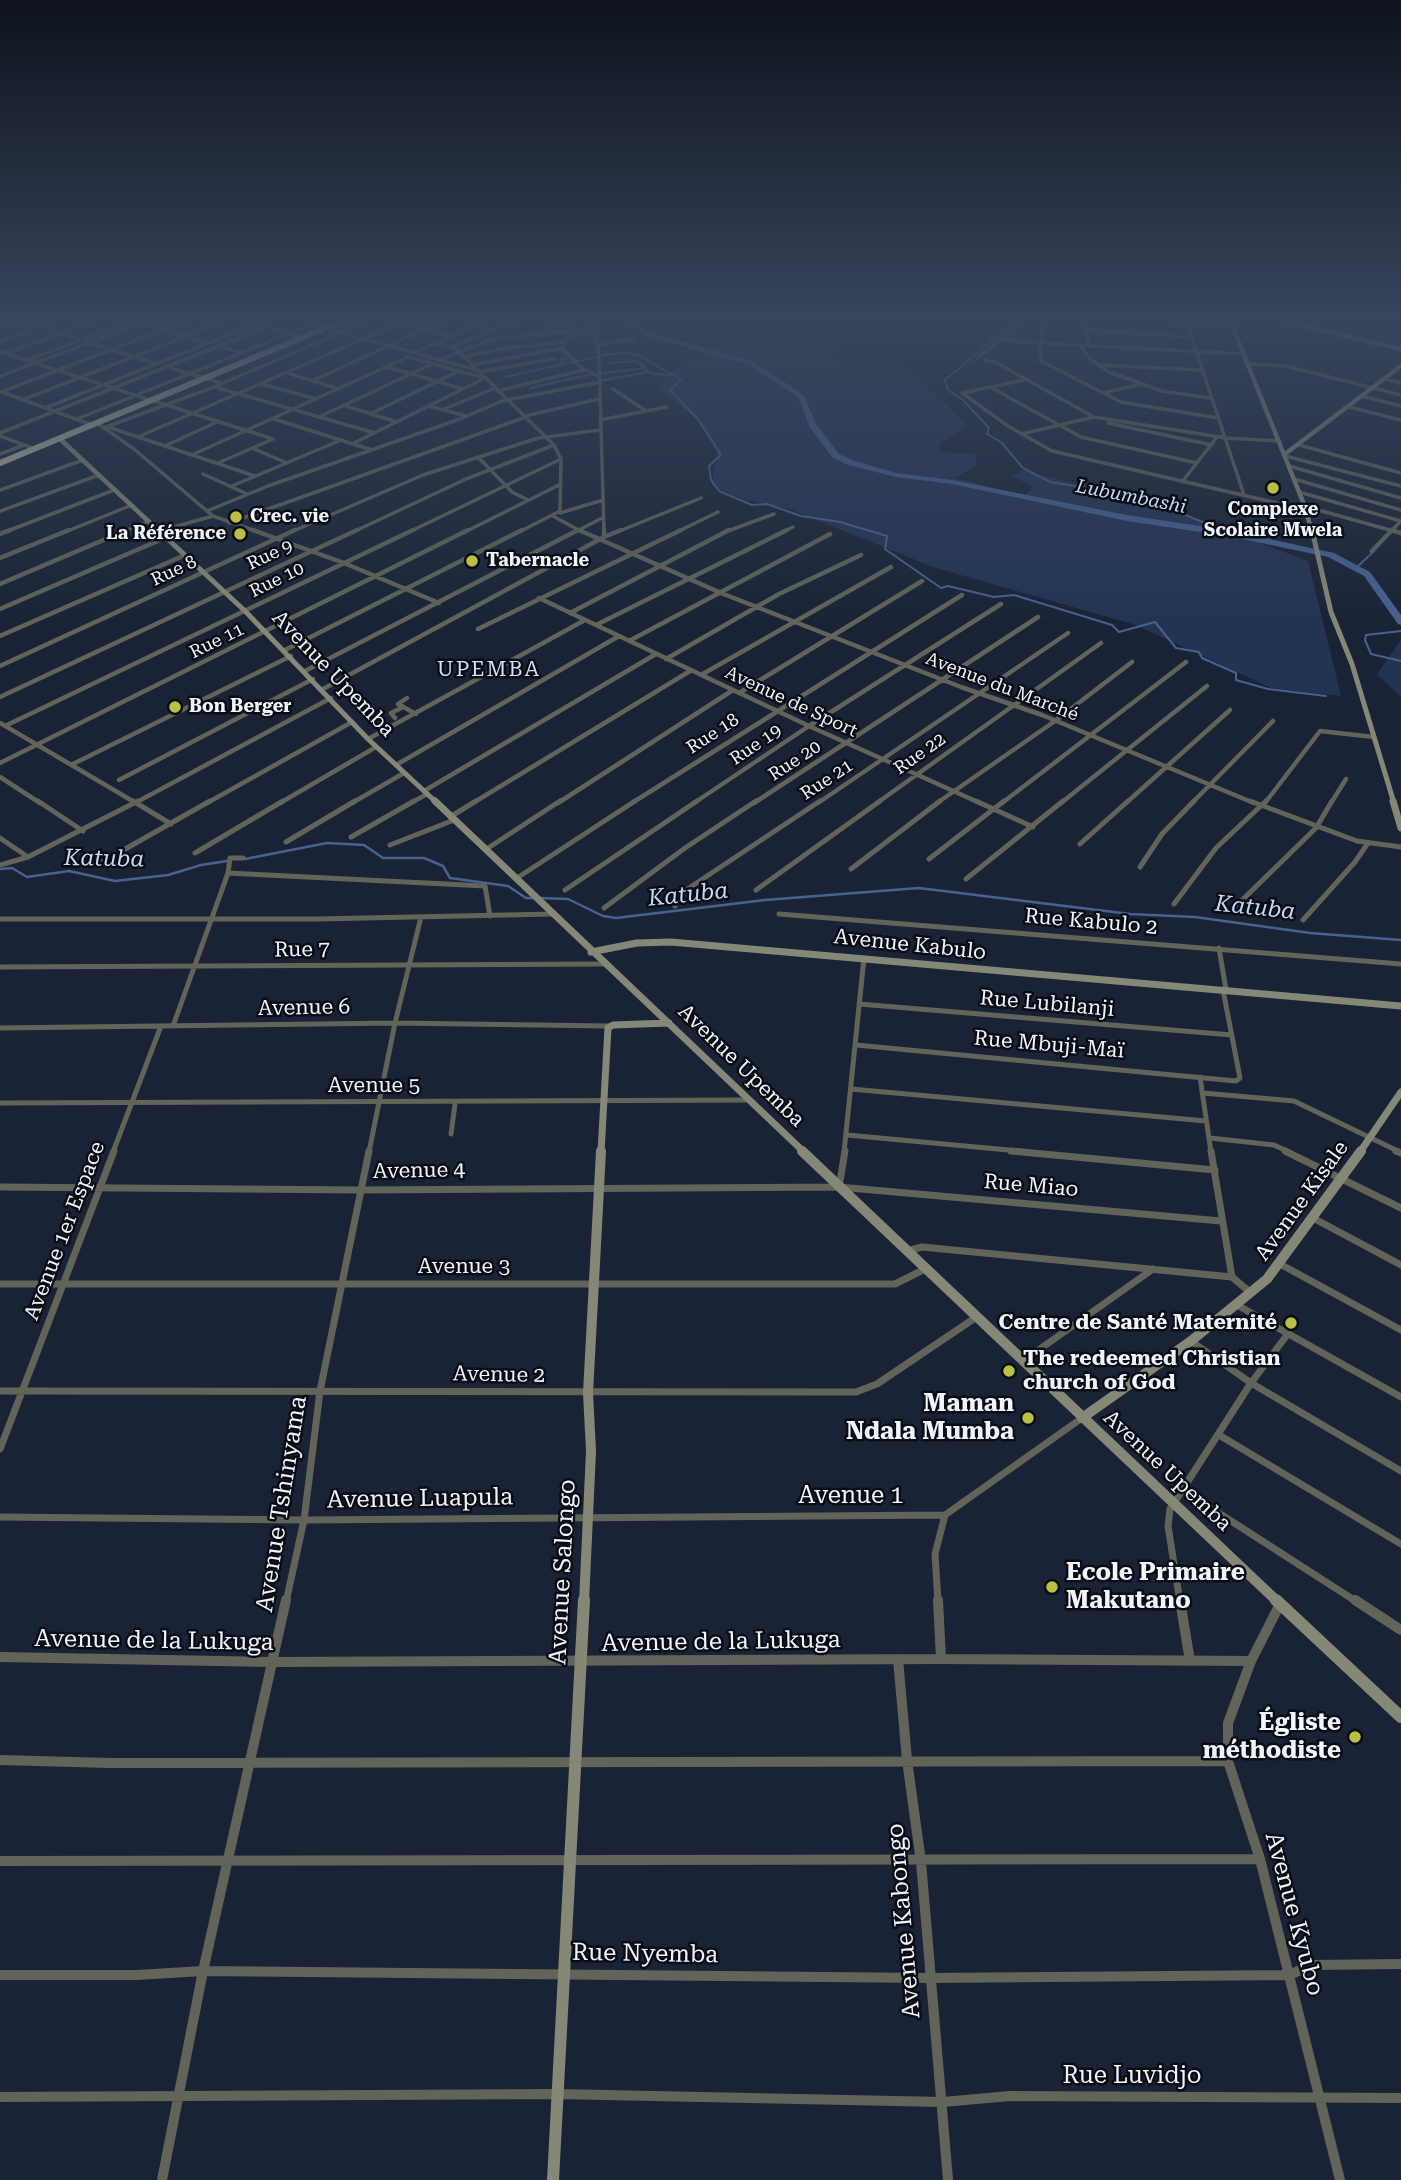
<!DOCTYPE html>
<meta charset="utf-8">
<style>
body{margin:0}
canvas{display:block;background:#192335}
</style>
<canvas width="1401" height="2180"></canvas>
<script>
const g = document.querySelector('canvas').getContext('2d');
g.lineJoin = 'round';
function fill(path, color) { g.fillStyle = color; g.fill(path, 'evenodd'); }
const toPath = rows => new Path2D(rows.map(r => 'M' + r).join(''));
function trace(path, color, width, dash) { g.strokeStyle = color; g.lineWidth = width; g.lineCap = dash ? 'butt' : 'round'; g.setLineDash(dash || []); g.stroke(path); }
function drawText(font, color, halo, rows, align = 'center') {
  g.font = font + ' "Roboto Serif",serif'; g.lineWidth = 5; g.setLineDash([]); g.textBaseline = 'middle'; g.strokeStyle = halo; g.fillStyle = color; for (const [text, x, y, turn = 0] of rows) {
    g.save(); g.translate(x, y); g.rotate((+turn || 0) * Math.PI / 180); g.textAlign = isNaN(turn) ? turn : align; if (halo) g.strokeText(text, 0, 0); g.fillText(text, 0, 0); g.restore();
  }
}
const green = toPath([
 [778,329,834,334,843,344,833,350,842,365,905,366,968,426,939,443,940,452,976,454,976,466,954,478,1025,495,1033,487,1013,476,1021,470,1160,505,1308,561,1341,696,1271,688,1136,625,933,567,790,509,742,499,712,486,717,452,696,418,658,390,672,370,712,349],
 [1401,640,1401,697,1377,674]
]);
const streamFar1 = toPath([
 [537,320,586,329],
 [1018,320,945,380,948,390,962,399,989,428,987,434,1001,442,1023,468,1050,482,1106,491,1165,507,1233,534],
 [589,330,634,327],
 [564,340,576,333],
 [561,349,569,358,560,360,563,363],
 [607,363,637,361,652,374,672,375],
 [598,374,646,368],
 [505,377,609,354,628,353,642,357,681,380,670,390,698,419,721,455,709,466,711,480,719,491,752,505,767,504,801,516,840,522,887,536,885,549,941,588,948,586,994,597,1014,595,1112,625,1119,632,1155,622,1176,648,1199,652,1202,658,1236,673,1236,680,1268,689,1326,696],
 [599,381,648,372],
 [530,388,592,374],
 [1356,568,1374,551],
 [1401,631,1366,635,1365,640,1371,654,1401,661]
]);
const stream = toPath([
 [245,859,327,843,364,845,383,858,424,858,443,866,450,878,508,886,526,898,533,898],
 [0,869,12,868,27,877,69,871,115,881,168,875,201,865,227,861],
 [540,898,568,899,603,916,616,918,765,900,919,888,1130,914,1195,917,1310,933,1401,940]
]);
const canal = toPath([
 [628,320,647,334,751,363,800,395]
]);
const river = toPath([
 [797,393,804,395,816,424,839,454,855,461,896,473,952,480,1127,515,1233,531,1334,553,1370,572,1401,615,1401,625,1398,624,1364,576,1328,557,1233,537,1127,521,952,484,896,477,849,465,833,458,809,426,797,393]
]);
const streetFar4 = toPath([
 [19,320,157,364],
 [389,320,452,337],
 [1043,320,1040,360,1043,362,1121,402,1218,418],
 [1086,320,1088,346],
 [1166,320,1187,322],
 [1186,320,1244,495],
 [141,323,207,343],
 [1189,326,1233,328],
 [0,327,19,320],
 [266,327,304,338],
 [326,328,476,370],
 [1086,330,1192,337],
 [992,337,1021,342,1245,354],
 [0,341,57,320],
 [438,343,456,349,554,445,561,459,560,511,519,532],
 [218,346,241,353],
 [597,346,625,340,635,341],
 [1080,346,1090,359,1109,372,1162,391,1210,398],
 [452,347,517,320],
 [563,348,579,366,599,377],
 [0,352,273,439],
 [416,352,487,320],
 [6,353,97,320],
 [463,357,501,349,564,342,589,329,596,320],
 [978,358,1025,320],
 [27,360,135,320],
 [440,360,492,339,573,331,595,335,599,356,604,532],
 [985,360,995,362,1094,417,1226,438,1280,441],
 [1249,364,1286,366,1401,395],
 [472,365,563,348,564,342],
 [1099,365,1203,370],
 [168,367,221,383],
 [387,367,463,389],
 [478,372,554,359],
 [287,373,339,389],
 [0,376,150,320],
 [1385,379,1401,383],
 [312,381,445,320],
 [262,384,316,399],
 [215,387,375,433],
 [990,387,1081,437,1197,463],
 [613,389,646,411],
 [497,391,584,370],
 [1,392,189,320],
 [2,392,92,425],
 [962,393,1008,426,1052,451,1277,503,1311,508,1397,532],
 [962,393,1024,380],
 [1103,393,1142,384],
 [1362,396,1401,406],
 [22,400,228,320],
 [343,405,397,422],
 [428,406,467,416],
 [1349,407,1401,420],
 [45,408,257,324],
 [442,410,495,388],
 [370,414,459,371],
 [321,416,432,364],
 [525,416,599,399],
 [77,419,323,320],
 [274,419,372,450],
 [600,420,667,407],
 [97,423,134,449,213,516,258,532],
 [1108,423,1212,445],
 [106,427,214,387,370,320],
 [108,427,255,476],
 [0,433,267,327],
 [1021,434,1094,417],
 [0,436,35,449],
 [140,436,407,320],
 [354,443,483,379],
 [167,445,219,421],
 [1299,445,1401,473],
 [252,448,287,463],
 [0,454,24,445],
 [194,454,408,357,484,378],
 [1285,456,1401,486],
 [478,457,512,492,528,500],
 [218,463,273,439],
 [1289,466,1401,498],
 [203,474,247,494],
 [1294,479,1401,510],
 [1182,482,1217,437],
 [232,486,341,440],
 [0,490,83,460],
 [1299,492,1401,521],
 [0,511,99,475],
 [207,511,268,486,460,419,502,401,600,382],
 [560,513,603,500],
 [553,516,582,532],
 [229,523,526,417],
 [159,531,213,516],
 [5,532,114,490],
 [65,532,132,505],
 [123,532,149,521],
 [291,532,423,475,538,438,600,430],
 [353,532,466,479,554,445],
 [409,532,561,459],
 [465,532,559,485],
 [575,532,602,518],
 [617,532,701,498],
 [677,532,718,512],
 [725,532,774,514],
 [783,532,793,527],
 [1390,532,1401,521]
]);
const streetFar3 = toPath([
 [253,530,344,563,439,603],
 [579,530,721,593,961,687,1042,715,1254,803],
 [1391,530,1401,533],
 [159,531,162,530],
 [0,534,10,530],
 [604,537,621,530],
 [1372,551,1392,530],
 [0,558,69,530],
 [0,584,127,530],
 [539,598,809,726,980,803],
 [0,609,167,537],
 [570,613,729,530],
 [596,625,787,530],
 [478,629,681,530],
 [0,636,185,555],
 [629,641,830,534],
 [285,650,522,530],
 [666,659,779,594,861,555],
 [0,666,295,530],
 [305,671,578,530],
 [701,675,891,567],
 [323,689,604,537,604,530],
 [739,693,922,581],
 [0,697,357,530],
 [407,698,398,704,416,714],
 [395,718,391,713,403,707],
 [0,723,136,803],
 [5,726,413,530],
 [368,739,585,620],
 [0,763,468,530],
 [73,764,291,656],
 [396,765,619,636],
 [0,777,40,803],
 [119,780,313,679],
 [424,791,656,654],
 [135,803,331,698],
 [207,803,352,722],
 [280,803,376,747],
 [352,803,404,773],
 [411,803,427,794],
 [473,803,690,671],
 [558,803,733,690],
 [632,803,962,595],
 [694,803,809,726,1001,604],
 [754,803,1038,617],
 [818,803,1068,633],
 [877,803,1101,643],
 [937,803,1055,721,1132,662],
 [1002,803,1186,662],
 [1061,803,1207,686],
 [1126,803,1230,710],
 [1192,803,1273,721],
 [1265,803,1320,731,1374,737],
 [1331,803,1346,779]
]);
const streetFar2 = toPath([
 [38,801,83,831],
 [133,801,171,824],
 [976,801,1033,827],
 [1250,801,1357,841,1401,847],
 [450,817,476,801],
 [351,837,414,801],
 [0,838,28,857],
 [286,842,355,801],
 [1080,844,1128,801],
 [390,845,454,820],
 [485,850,560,801],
 [195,853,283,801],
 [929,859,1004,801],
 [0,865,28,857,138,801],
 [97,865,210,801],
 [1140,867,1162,834,1194,801],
 [851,869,940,801],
 [228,873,485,886,490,916],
 [517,878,635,801],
 [966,879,1063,801],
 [565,890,697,801],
 [756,890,880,801],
 [1174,904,1216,848,1266,801],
 [675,906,684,892,695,884,820,801],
 [604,908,685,848,756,801],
 [1233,909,1316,828,1332,801],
 [779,914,1401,964],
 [0,919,317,919,553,914],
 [1303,920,1355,862,1368,843],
 [1219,948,1226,990],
 [0,967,604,964],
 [859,1004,1232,1035],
 [173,1026,228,873,230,858,243,858],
 [0,1028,395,1023,609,1026],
 [856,1045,1236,1081,1240,1078,1223,990],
 [1200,1077,1211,1152],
 [851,1089,1206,1121],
 [1203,1093,1294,1101,1400,1152],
 [0,1103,749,1100],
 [451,1134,455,1104],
 [847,1135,1030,1152],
 [1210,1138,1274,1145,1289,1152],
 [113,1152,161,1026],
 [369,1152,395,1023,421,917],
 [844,1152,864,958]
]);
const streetFar1 = toPath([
 [1011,1151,1215,1170],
 [1211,1151,1232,1277,1251,1293],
 [1285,1151,1401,1208],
 [1396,1151,1401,1153],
 [0,1187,360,1190,839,1187,1221,1221],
 [839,1187,845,1151],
 [1313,1218,1401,1265],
 [907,1251,922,1247,1232,1277],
 [1280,1264,1401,1330],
 [0,1284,895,1284,925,1269],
 [1237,1305,1401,1397],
 [1191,1341,1251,1383,1401,1471],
 [1023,1361,1153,1269],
 [0,1391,856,1392,877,1384,975,1318],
 [1219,1435,1401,1544],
 [0,1449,114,1151],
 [1183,1490,1357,1602],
 [0,1517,304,1520,945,1515,1082,1418],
 [286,1602,304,1520,320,1391,369,1151],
 [938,1602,935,1554,945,1515],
 [1180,1602,1168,1526,1170,1509,1251,1383,1287,1335]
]);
const street = toPath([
 [938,1600,941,1659],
 [1180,1600,1190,1661],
 [1355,1600,1401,1630],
 [0,1657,273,1662,941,1659,1251,1661,1280,1604],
 [898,1659,907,1760,921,1862,948,2180],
 [1251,1661,1228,1723,1228,1761,1260,1859,1340,2180],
 [0,1760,110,1763,1228,1761],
 [0,1861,1260,1859],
 [0,1975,137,1975,203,1971,929,1978,1290,1975,1310,1965,1401,1964],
 [0,2097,558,2094,943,2102,1010,2096,1401,2098],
 [162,2180,203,1971,286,1600]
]);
const secondaryFar4 = toPath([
 [1230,320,1305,507,1312,532],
 [1279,320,1401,349],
 [60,439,160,532],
 [1285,454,1401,366]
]);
const secondaryFar3 = toPath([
 [158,530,245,611,368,739,437,803],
 [1312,530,1331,612,1352,664,1394,803]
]);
const secondaryFar2 = toPath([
 [435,801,804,1152],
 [1393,801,1401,828],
 [591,952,637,943,671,942,1401,1006],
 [601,1152,608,1028,613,1025,669,1023],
 [1360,1152,1401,1092]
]);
const secondaryFar1 = toPath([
 [802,1151,1278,1602],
 [1082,1418,1191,1341,1267,1279,1361,1151],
 [584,1602,591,1451,588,1393,601,1151]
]);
const secondary = toPath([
 [1276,1600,1401,1717],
 [553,2180,584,1600]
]);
const highway = toPath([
 [0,463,345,320]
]);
const markers = [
 [1273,488,7,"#bac045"],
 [236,517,7,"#bac045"],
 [240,534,7,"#bac045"],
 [472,561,7,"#bac045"],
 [175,707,7,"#bac045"],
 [1291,1323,7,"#bac045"],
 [1009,1371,7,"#bac045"],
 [1028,1418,7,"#bac045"],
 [1052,1587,7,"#bac045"],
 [1355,1737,7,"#bac045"]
];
const farPoinames = [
 ["Complexe",1273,510,"center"],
 ["Scolaire Mwela",1273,531,"center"],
 ["Crec. vie",250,517],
 ["La Référence",226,534,"right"],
 ["Tabernacle",486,561],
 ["Bon Berger",189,707]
];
const farStreetnames = [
 ["Rue 9",270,555,-25],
 ["Rue 8",174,571,-25],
 ["Rue 10",277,580,-26],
 ["Rue 11",217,641,-26],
 ["Avenue du Marché",1002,687,21],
 ["Avenue de Sport",791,702,25],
 ["Rue 18",713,734,-33],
 ["Rue 19",756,745,-34],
 ["Rue 22",920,754,-35],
 ["Rue 20",795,761,-33],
 ["Rue 21",827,780,-33]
];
const farWaternames = [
 ["Lubumbashi",1131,497,11]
];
const farQuarternames = [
 ["UPEMBA",489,670]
];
const streetNames = [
 ["Avenue Upemba",333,674,46],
 ["Rue Kabulo 2",1091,922,5],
 ["Avenue Kabulo",910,945,6],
 ["Rue 7",302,950,-1],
 ["Rue Lubilanji",1047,1004,5],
 ["Avenue 6",304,1008,-1],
 ["Rue Mbuji-Maï",1049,1045,5],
 ["Avenue Upemba",741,1066,44],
 ["Avenue 5",374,1086],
 ["Avenue 4",419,1171,-1],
 ["Rue Miao",1031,1186,5],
 ["Avenue Kisale",1302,1201,-54],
 ["Avenue 1er Espace",65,1231,-69],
 ["Avenue 3",464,1267],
 ["Avenue 2",499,1375,1],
 ["Avenue Upemba",1167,1471,43]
];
const poiNames = [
 ["Centre de Santé Maternité",1277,1323],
 ["The redeemed Christian",1023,1359,"left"],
 ["church of God",1023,1383,"left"]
];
const waterNames = [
 ["Katuba",104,859,1],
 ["Katuba",688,895,-6],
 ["Katuba",1255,908,6]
];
const nearPoinames = [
 ["Maman",1014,1404],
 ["Ndala Mumba",1014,1432],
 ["Ecole Primaire",1066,1573,"left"],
 ["Makutano",1066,1601,"left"],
 ["Égliste",1341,1723],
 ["méthodiste",1341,1751]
];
const nearStreetnames = [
 ["Avenue 1",851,1496],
 ["Avenue Luapula",420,1499,-1],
 ["Avenue Tshinyama",282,1504,-81],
 ["Avenue Salongo",563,1572,-87],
 ["Avenue de la Lukuga",154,1641,1],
 ["Avenue de la Lukuga",721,1642,-1],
 ["Avenue Kyubo",1294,1914,75],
 ["Avenue Kabongo",904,1921,-95],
 ["Rue Nyemba",645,1954,1],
 ["Rue Luvidjo",1132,2076]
];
fill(green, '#233453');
trace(streamFar1, '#476190', 2);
trace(stream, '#476190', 2.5);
trace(canal, '#476190', 4.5);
fill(river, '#476190');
trace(streetFar4, '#626459', 3.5);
trace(streetFar3, '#626459', 4.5);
trace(streetFar2, '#626459', 5);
trace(streetFar1, '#626459', 7);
trace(street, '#626459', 10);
trace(secondaryFar4, '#868877', 4.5);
trace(secondaryFar3, '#868877', 5);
trace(secondaryFar2, '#868877', 7);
trace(secondaryFar1, '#868877', 10);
trace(secondary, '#868877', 12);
trace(highway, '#bbbea3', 6);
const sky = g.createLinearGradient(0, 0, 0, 626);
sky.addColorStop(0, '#0e131d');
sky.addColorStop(0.51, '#38455c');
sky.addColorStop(1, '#38455c00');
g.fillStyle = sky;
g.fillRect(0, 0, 1401, 626);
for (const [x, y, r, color] of markers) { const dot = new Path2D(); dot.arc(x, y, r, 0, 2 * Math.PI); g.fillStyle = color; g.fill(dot); trace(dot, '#080d15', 2.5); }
drawText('bold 18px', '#f1f5fd', '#080d15', farPoinames, 'left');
drawText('18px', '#f1f5fd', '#080d15', farStreetnames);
drawText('italic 19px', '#c7d8f6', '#080d15', farWaternames);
g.letterSpacing = '2px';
drawText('21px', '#d1dff8', '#080d15', farQuarternames);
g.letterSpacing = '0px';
drawText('21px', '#f1f5fd', '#080d15', streetNames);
drawText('bold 21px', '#f1f5fd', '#080d15', poiNames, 'right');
drawText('italic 23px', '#c7d8f6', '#080d15', waterNames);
drawText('bold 24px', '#f1f5fd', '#080d15', nearPoinames, 'right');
drawText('24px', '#f1f5fd', '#080d15', nearStreetnames);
</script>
